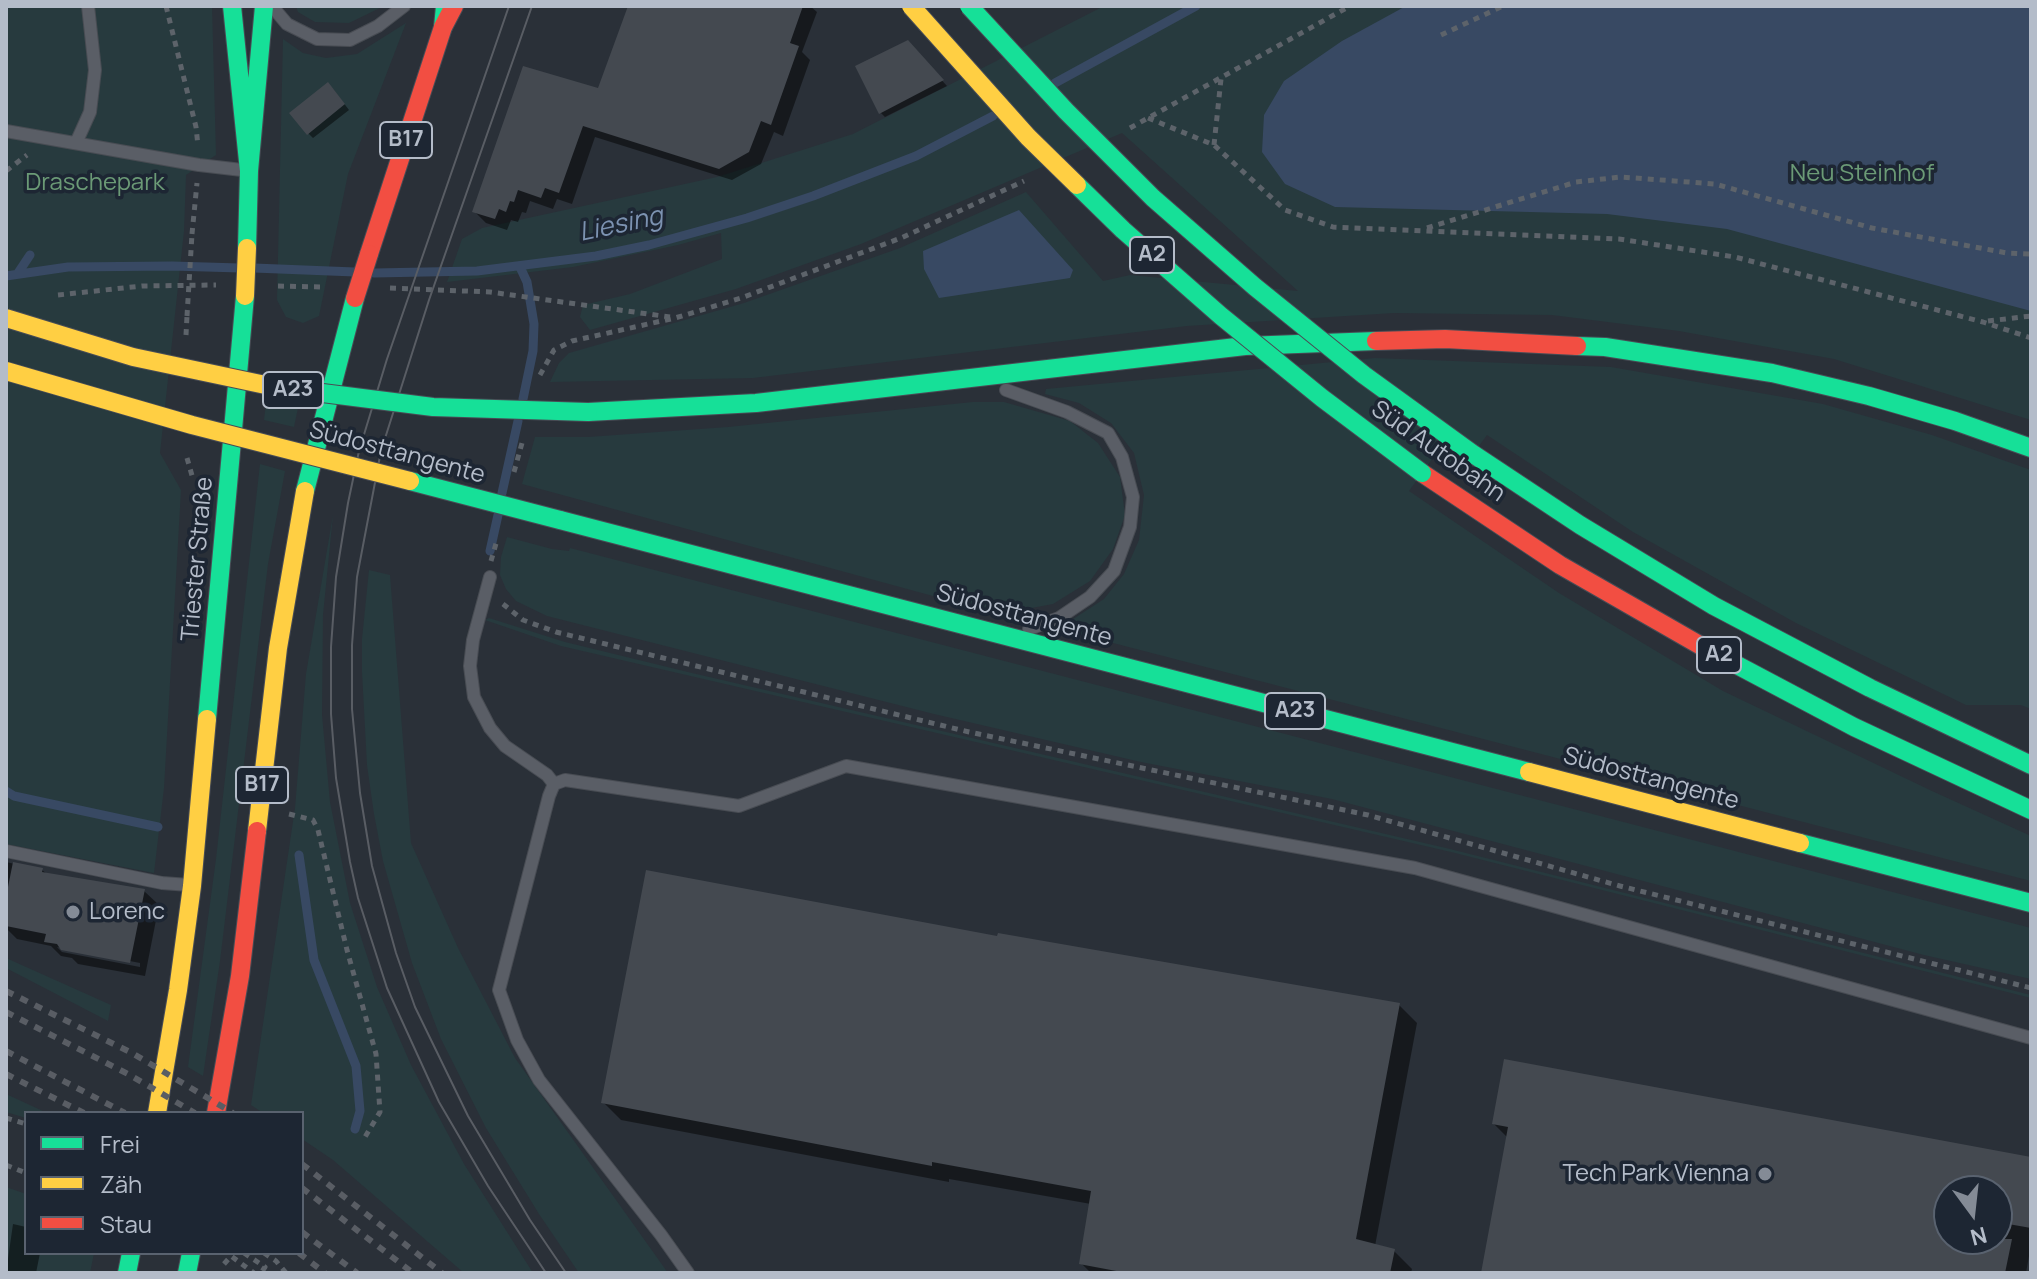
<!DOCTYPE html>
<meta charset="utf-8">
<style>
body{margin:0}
#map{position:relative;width:2037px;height:1279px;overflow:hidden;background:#2a3038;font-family:Manrope,sans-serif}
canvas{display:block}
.frame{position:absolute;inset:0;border:8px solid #b4bcc9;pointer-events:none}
.legend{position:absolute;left:24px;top:1111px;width:280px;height:144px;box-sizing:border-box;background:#1d2633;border:2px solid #59626f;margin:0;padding:10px 14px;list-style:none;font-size:24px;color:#b4bcc9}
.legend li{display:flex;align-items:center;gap:16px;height:40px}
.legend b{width:40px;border:2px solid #59626f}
.north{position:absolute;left:1933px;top:1175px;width:80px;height:80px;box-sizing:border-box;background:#1d2633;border:2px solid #59626f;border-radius:50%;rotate:165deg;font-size:22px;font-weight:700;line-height:32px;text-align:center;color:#b4bcc9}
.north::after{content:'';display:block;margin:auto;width:28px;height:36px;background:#848b96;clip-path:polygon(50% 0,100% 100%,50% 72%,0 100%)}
</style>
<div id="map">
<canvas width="2037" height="1279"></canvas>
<div class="frame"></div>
<ul class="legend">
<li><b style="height:10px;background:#16e098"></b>Frei</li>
<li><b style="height:10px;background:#ffcf43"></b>Zäh</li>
<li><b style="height:10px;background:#f24e42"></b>Stau</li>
</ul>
<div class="north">N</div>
</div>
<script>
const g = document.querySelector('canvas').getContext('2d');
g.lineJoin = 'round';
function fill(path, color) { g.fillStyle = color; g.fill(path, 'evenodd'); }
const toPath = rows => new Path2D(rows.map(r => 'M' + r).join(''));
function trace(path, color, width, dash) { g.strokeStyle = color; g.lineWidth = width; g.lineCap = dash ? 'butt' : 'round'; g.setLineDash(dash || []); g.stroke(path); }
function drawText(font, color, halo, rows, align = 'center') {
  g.font = font + ' Manrope,sans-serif'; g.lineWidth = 7; g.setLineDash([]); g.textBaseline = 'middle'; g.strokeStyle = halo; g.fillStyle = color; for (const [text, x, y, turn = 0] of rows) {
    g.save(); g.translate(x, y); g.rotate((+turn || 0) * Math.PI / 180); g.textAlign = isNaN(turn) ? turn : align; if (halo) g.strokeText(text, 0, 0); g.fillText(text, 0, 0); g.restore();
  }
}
const green = toPath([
 [6,6,212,6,216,155,186,175,184,231,160,453,181,490,164,788,154,873,6,844],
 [296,6,384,6,349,23,315,22,298,12],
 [1104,6,2031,6,2031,420,1834,359,1679,331,1552,315,1394,313,1187,326,753,378,550,382,559,363,569,353,744,303,900,248,1026,192,1103,281,1130,275,1298,291,1122,133,861,244,736,289,590,330,580,317,583,305,630,294,722,259,721,233,678,245,573,267,447,282,462,239,482,228,717,177,853,134],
 [406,23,348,174,319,316,303,323,286,317,277,300,283,39,303,53,326,58,357,54],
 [1375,358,1611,367,1823,404,1932,435,2031,470,2031,709,2021,705,1966,705,1796,623,1633,532,1487,435,1460,472,1435,455,1409,491,1559,593,1723,691,1932,791,2031,836,2031,881,1063,630,1064,625,1104,599,1124,574,1139,540,1144,495,1134,453,1111,423,1079,403,1045,394,1046,389],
 [973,402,1004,402,1070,421,1098,443,1120,477,1125,515,1113,549,1090,581,1053,604,999,614,522,484,535,437,588,437,728,427],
 [266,403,298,408,294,427,264,420],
 [260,464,285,471,268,564,220,961,203,1076,188,1067,216,859],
 [333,515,323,615,322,715,330,802,350,903,377,987,411,1065,464,1164,533,1273,464,1273,333,1160,302,1139,302,1113,263,1113,251,1105,295,808,306,674],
 [507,537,552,549,569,551,570,548,2031,928,2031,979,1924,955,1332,799,1141,762,934,714,547,616,516,601,506,589,500,575,501,557],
 [369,570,390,575,411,843,458,948,515,1058,668,1273,579,1273,539,1214,486,1128,441,1039,412,963,383,861,374,814,367,765,362,672,362,639],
 [489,618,565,642,692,673,1446,848,2031,995,2031,998,1451,852,561,646,485,620],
 [6,958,111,1005,108,1021,6,968],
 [6,1094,45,1112,47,1113,26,1113,26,1118,6,1112],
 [6,1187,26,1194,26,1253,94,1253,90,1273,6,1273]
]);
const water = toPath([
 [1406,6,2031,6,2031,311,1727,229,1607,214,1335,207,1285,184,1262,152,1264,115,1284,81,1342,41],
 [1019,210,1073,270,1070,278,939,298,924,269,923,251]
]);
const shadow = toPath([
 [630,6,810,6,817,12,802,52,810,60,783,136,774,132,761,164,732,180,595,137,572,204,557,199,553,209,530,201,526,213,522,212,518,222,511,220,507,230,486,223,474,211,600,91],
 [907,42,947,86,885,117,880,112],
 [333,89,349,110,313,138,308,133],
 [6,862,42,870,47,874,144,891,159,905,145,976,78,964,72,958,61,956,51,946,17,939,6,928],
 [57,947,140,963,140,967,62,952],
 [998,939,1399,1005,1417,1023,1375,1246,1394,1251,1412,1269,1411,1273,1091,1273,1081,1263,1091,1204,949,1179,949,1182,621,1120,604,1103],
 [1494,1124,2031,1159,2031,1245,2026,1273,1483,1273,1508,1138],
 [1949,1191,1997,1191,1997,1239,1949,1239],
 [13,1224,26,1227,26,1253,40,1253,36,1273,6,1273]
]);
const stream = toPath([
 [1055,83,1196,6],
 [520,267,527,282,534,324,533,351,523,399],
 [254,268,355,272],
 [18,273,30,255],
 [374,273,477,271,596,256,649,245,747,218,813,196,916,156,993,116],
 [6,276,68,267,172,266,240,268],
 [502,493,518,421],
 [490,551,498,515],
 [6,791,14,796,158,827],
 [299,855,314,960,356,1066,360,1111,355,1129]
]);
const building = toPath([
 [628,6,803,6,790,43,799,46,771,125,761,121,749,152,719,169,583,126,559,193,545,188,541,198,518,190,514,202,510,201,506,212,499,209,495,219,472,212,523,66,598,88],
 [908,40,944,80,879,114,855,66],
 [328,82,345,104,307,135,289,113],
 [13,862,43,868,42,872,145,889,130,963,61,950,57,944,44,942,46,934,6,926,6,897],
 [646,870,997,936,998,933,1400,1003,1356,1239,1395,1249,1390,1273,1127,1273,1079,1264,1091,1191,932,1162,932,1166,601,1103],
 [1504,1059,2031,1157,2031,1228,1997,1222,1997,1191,1949,1191,1949,1239,2012,1239,2005,1273,1481,1273,1508,1127,1492,1124]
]);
const path = toPath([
 [166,6,196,127,198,146],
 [1441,35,1503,6],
 [1148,118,1214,145,1285,210,1333,227,1619,239,1735,257,1983,322,2031,338],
 [1130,128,1350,6],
 [1214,145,1221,79],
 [6,171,27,155],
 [1427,228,1576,182,1621,177,1715,184,1872,228,2007,253,2031,254],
 [192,234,197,183],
 [278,286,324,287],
 [390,288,490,292,670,317],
 [58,295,142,286,216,285],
 [1988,321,2031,316],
 [186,335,187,316],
 [540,375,554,350,572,341,675,318,741,298,901,238,1024,181],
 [187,458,193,479],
 [514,472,522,443],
 [491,561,497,540],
 [503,604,523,620,556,632,969,732,1368,815,1620,886,2031,988],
 [289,814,313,820,318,830,347,950,376,1054,380,1112,365,1137],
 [6,1118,26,1124],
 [6,1165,26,1173],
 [244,1253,265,1267,261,1273],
 [264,1253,276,1261,286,1273],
 [224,1264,231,1256,254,1273]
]);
const lane = toPath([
 [276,11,287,24,317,39,350,40,378,26,404,6],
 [6,131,199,165,242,170],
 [76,143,90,112,95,70,88,6],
 [1006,390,1067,412,1108,433,1122,457,1133,497,1130,527,1114,571,1090,597,1059,618,1029,629],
 [490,577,473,640,470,666,474,697,490,728,505,746,547,775,554,784],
 [6,851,162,883,189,885],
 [688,1273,661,1235,539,1080,517,1040,499,990,549,796,554,784,565,780,739,806,846,766,1415,868,2031,1038]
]);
const fast = toPath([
 [232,6,249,171,247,248],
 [443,27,445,6],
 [249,171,264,6],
 [1577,346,1605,347,1772,373,1869,396,1955,421,2031,448],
 [588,412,756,403,1245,346,1376,341],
 [1473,454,1580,525,1714,606,1870,688,2031,765],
 [305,491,355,298],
 [560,520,1529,772],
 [1703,647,1854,727,2031,810],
 [207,719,245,296],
 [1800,843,2031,903],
 [127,1273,131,1253],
 [187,1273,191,1253]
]);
const slow = toPath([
 [1529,772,1800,843],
 [257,831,278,648,305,491],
 [157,1113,178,990,192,886,207,719]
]);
const jam = toPath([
 [369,254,443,27,454,6],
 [1376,341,1445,339,1577,346],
 [1422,473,1560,565,1703,647],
 [216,1113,240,976,257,831]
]);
const tram = toPath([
 [509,6,387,359,359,451,348,503,336,577,331,647,331,714,336,778,350,862,358,898,387,988,439,1102,488,1186,546,1273],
 [532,6,429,300,381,451,357,577,352,645,352,709,360,793,372,866,396,953,415,1007,468,1116,530,1220,566,1273]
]);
const rail = toPath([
 [6,991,132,1053,233,1113],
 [6,1012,128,1074,195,1113],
 [6,1051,125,1113],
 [6,1074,84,1113],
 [302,1164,442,1273],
 [302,1188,413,1273],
 [302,1232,357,1273],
 [299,1253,325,1273]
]);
const pathBridge = toPath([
 [187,316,192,234]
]);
const fastBridge = toPath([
 [969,6,1066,111,1153,198,1255,287,1364,375,1473,454],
 [1077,185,1123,230,1221,316,1322,398,1422,473],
 [275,387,433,407,588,412],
 [410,481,560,520]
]);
const slowBridge = toPath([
 [911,6,1028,137,1077,185],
 [245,296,247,248],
 [6,318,133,357,275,387],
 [6,371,192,425,410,481]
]);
const jamBridge = toPath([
 [355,298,369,254]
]);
const markers = [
 [73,912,8,"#848b96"],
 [1765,1174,8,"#848b96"]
];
const shields = [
 [406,140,52],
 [1152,255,44],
 [293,390,60],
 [1719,655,44],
 [1295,711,60],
 [262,785,52]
];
const shieldNames = [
 ["B17",406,140],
 ["A2",1152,255],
 ["A23",293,390],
 ["A2",1719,655],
 ["A23",1295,711],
 ["B17",262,785]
];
const parkNames = [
 ["Neu Steinhof",1862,174],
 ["Draschepark",95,183]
];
const streetNames = [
 ["Süd Autobahn",1438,452,35],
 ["Südosttangente",397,453,15],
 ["Triester Straße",198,559,-85],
 ["Südosttangente",1024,616,15],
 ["Südosttangente",1651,779,15]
];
const poiNames = [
 ["Lorenc",89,912],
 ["Tech Park Vienna",1749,1174,"right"]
];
const waterNames = [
 ["Liesing",621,225,-12]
];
fill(green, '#273a3e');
fill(water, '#384963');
fill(shadow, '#0007');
trace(stream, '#384963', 9);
fill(building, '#444950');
trace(lane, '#484c53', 14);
trace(fast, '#484c55', 20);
trace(slow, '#484c55', 20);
trace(jam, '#484c55', 20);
trace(path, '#5d636a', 5, [6, 6]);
trace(lane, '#5a5e66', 12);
trace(fast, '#16e098', 18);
trace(slow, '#ffcf43', 18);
trace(jam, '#f24e42', 18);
trace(tram, '#595d64', 2);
trace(rail, '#595d64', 6, [8, 8]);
trace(fastBridge, '#484c55', 20, []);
trace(slowBridge, '#484c55', 20, []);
trace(jamBridge, '#484c55', 20, []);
trace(pathBridge, '#5d636a', 5, [6, 6]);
trace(fastBridge, '#16e098', 18);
trace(slowBridge, '#ffcf43', 18);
trace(jamBridge, '#f24e42', 18);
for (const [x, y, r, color] of markers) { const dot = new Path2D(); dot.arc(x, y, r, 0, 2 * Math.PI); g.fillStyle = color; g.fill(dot); trace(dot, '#1d2633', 3); }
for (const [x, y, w] of shields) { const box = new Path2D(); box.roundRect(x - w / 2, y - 18, w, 36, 6); g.fillStyle = '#1d2633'; g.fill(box); trace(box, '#b4bcc9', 2); }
drawText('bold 22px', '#b4bcc9', null, shieldNames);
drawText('24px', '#6b9a76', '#1d2633', parkNames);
drawText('24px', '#b4bcc9', '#1d2633', streetNames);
drawText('24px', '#b4bcc9', '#1d2633', poiNames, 'left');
drawText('italic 26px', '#7c92b1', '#1d2633', waterNames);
</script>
